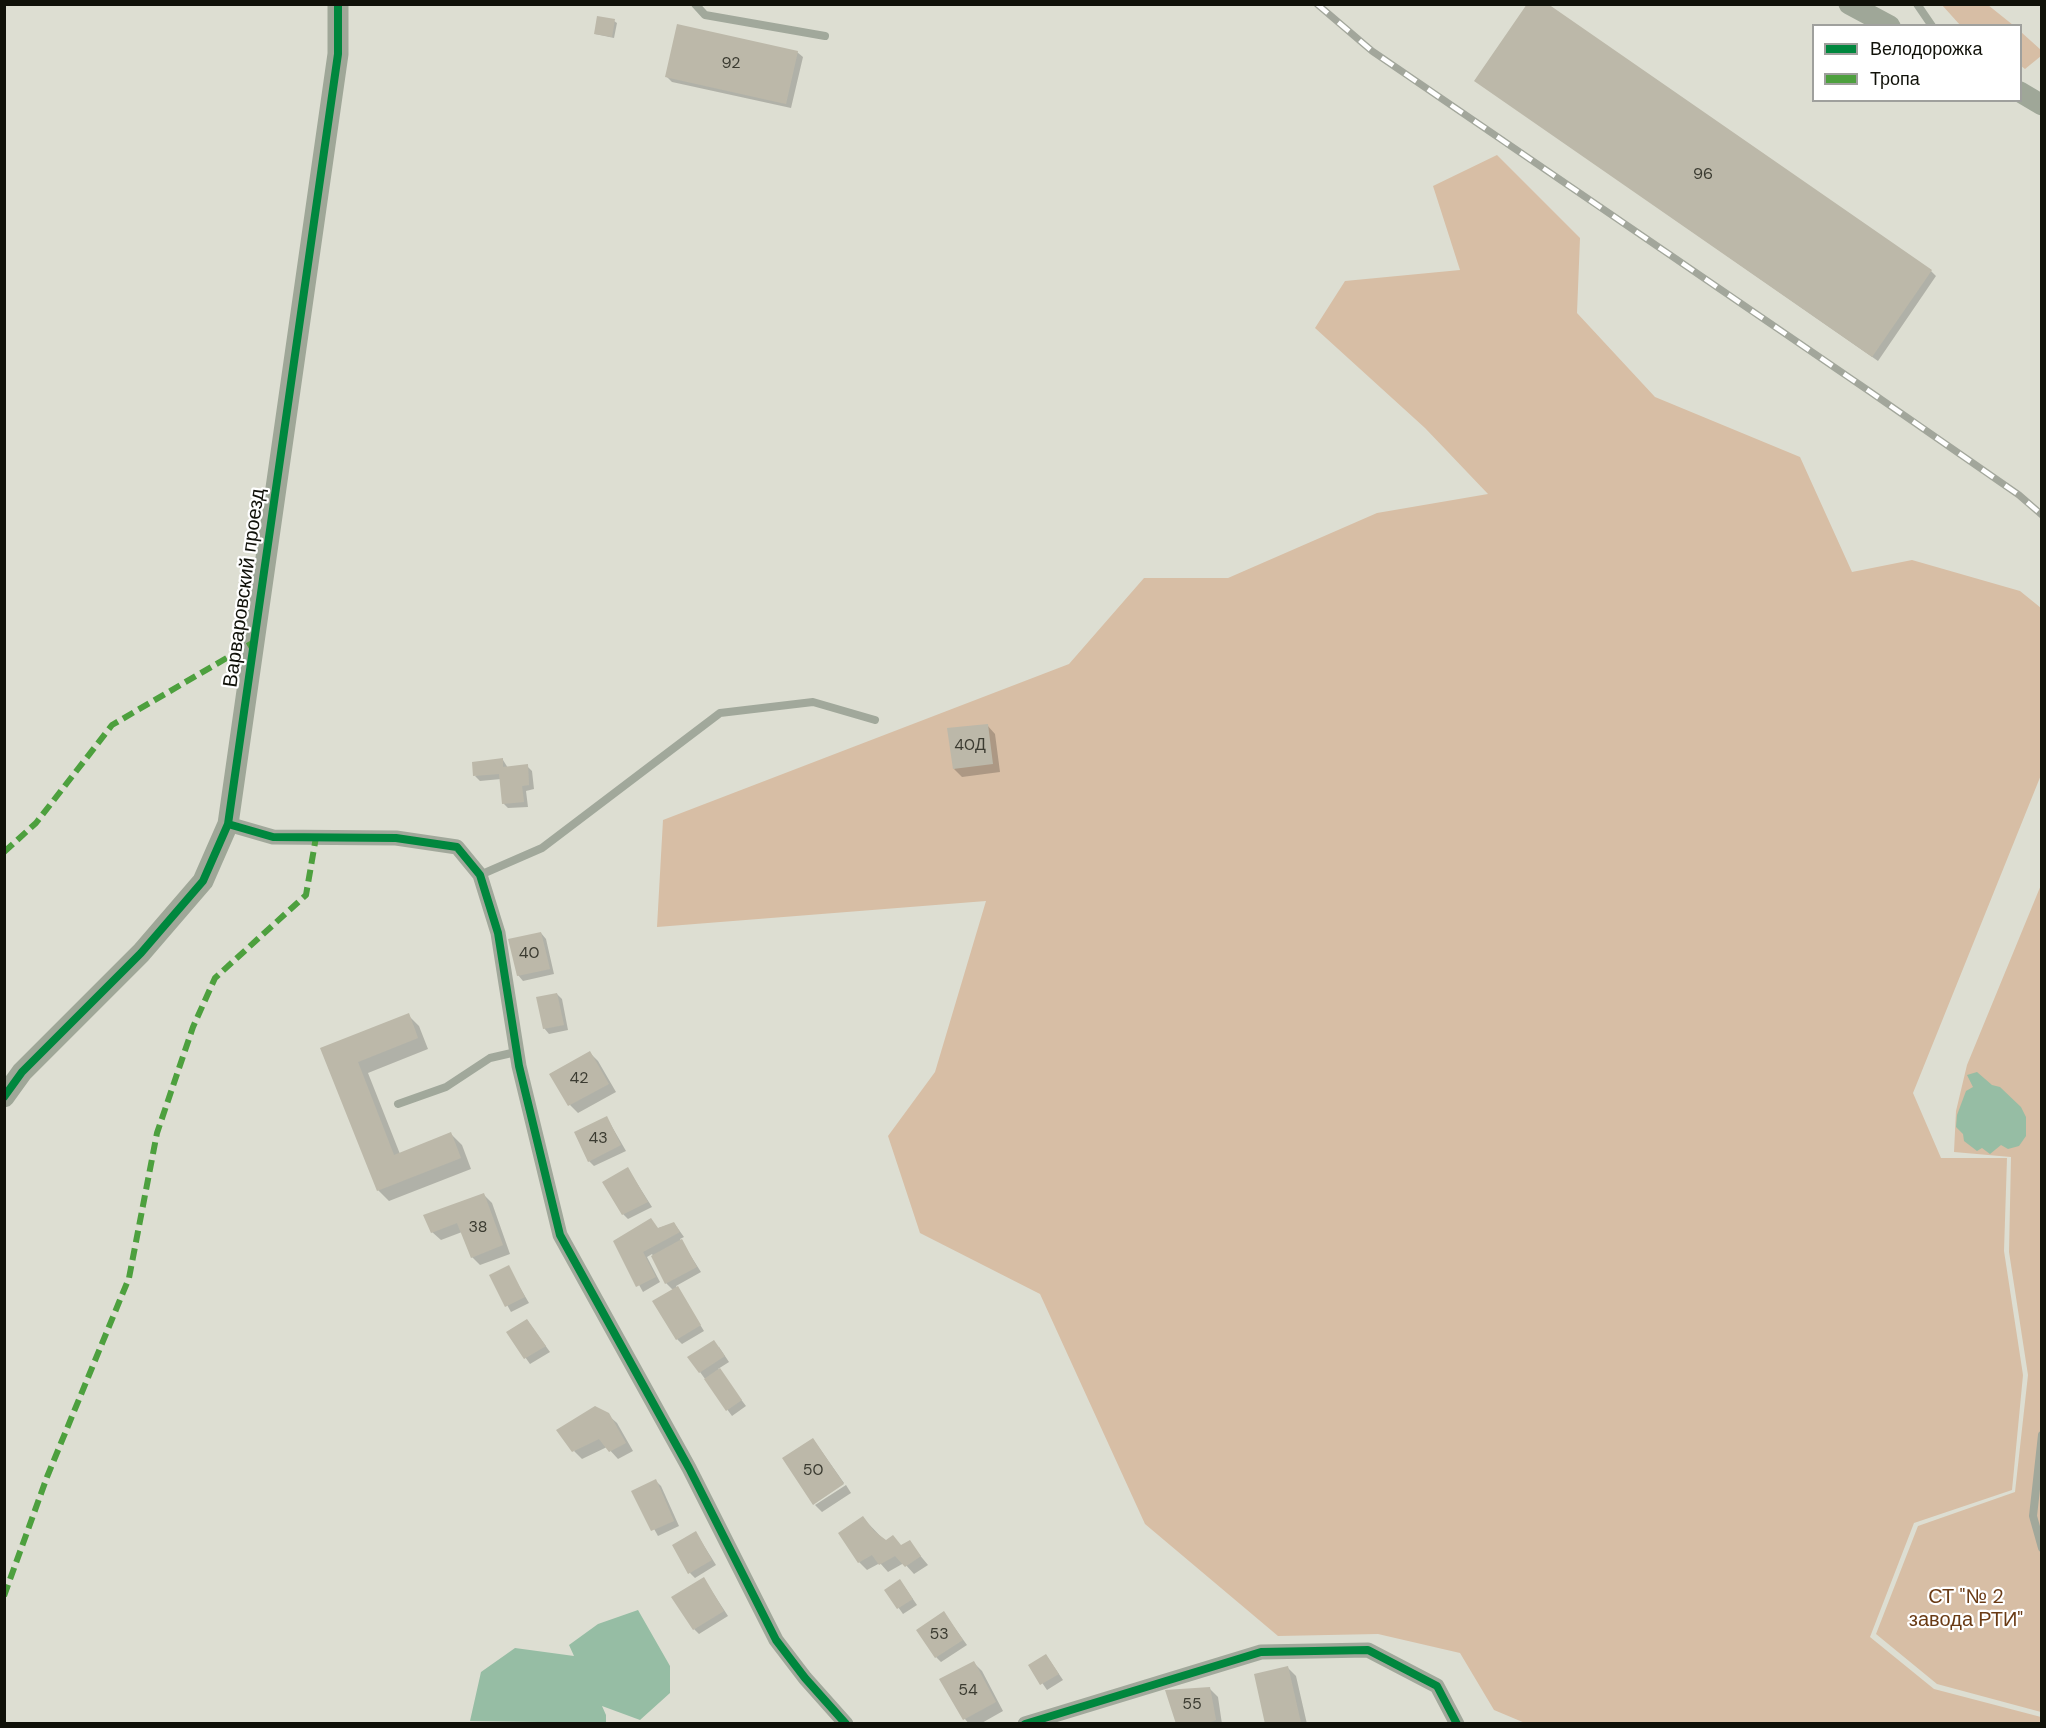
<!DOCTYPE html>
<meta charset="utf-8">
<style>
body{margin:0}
#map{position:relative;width:2046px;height:1728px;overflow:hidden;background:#ddded2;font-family:"DM Sans",sans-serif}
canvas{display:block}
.frame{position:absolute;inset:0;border:6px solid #101109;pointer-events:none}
.legend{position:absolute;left:1812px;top:24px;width:210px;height:78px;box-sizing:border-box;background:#fff;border:2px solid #9fa09d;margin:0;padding:8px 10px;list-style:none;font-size:18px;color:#101109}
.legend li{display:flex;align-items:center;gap:12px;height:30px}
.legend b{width:30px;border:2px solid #9fa09d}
</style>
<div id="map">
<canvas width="2046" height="1728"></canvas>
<div class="frame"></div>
<ul class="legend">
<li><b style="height:8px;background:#00873e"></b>Велодорожка</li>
<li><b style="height:8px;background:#4da03e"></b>Тропа</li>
</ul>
</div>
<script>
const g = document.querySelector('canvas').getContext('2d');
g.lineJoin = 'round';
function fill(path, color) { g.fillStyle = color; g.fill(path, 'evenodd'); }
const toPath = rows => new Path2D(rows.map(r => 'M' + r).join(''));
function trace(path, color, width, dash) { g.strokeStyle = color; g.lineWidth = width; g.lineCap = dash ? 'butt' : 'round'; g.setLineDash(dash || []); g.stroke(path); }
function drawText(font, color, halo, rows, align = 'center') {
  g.font = font + ' "DM Sans",sans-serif'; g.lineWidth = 4.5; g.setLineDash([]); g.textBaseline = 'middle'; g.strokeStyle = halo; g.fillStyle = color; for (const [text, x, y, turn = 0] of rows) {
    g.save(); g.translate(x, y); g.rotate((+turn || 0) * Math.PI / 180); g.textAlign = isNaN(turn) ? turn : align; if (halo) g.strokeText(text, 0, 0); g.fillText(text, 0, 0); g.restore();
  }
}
const green = toPath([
 [1942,5,1988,5,2013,25,1960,25],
 [2021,32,2041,50,2041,56,2025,69,2021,66],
 [1497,155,1580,238,1577,313,1655,397,1800,457,1852,572,1912,560,2020,591,2041,608,2041,775,1913,1093,1941,1158,2007,1158,2004,1251,2023,1375,2012,1490,1914,1523,1870,1637,1934,1689,2041,1717,2041,1723,1525,1723,1494,1710,1460,1653,1378,1634,1278,1636,1145,1524,1040,1294,920,1233,888,1136,935,1072,986,901,657,927,663,820,1069,664,1144,578,1228,578,1377,513,1488,494,1425,428,1315,328,1345,281,1460,270,1433,186],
 [2041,885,2041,1712,1937,1684,1876,1634,1918,1526,2015,1492,2028,1375,2009,1252,2011,1157,1954,1152,1956,1111,1967,1065]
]);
const water = toPath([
 [1977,1072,1992,1085,2000,1087,2021,1107,2026,1117,2026,1136,2019,1146,2008,1149,2001,1145,1990,1154,1982,1148,1977,1151,1964,1141,1963,1134,1956,1127,1957,1115,1966,1091,1973,1087,1967,1075],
 [638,1610,670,1666,670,1693,640,1720,602,1706,606,1715,606,1723,470,1721,481,1672,515,1648,574,1656,569,1645,598,1624]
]);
const shadow = toPath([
 [614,21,617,23,614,38,595,34],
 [797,52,803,57,791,108,672,82,666,76],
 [1476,81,1931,271,1936,276,1878,361],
 [987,725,995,734,1000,772,962,777,954,769],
 [503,760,508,768,527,766,532,771,534,789,526,791,528,807,508,808,503,803,501,779,480,781,475,776],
 [541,933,546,939,554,974,523,981,518,975],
 [557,994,562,999,568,1030,549,1034,544,1028],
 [408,1015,419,1026,428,1049,368,1073,400,1154,451,1134,462,1145,471,1169,389,1201,378,1190,322,1049],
 [590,1053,598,1061,616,1092,578,1113,570,1105],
 [607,1118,626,1151,594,1166,589,1161],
 [628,1169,652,1207,628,1219,623,1214],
 [484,1195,492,1203,510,1254,480,1265,472,1257,462,1232,441,1240,432,1232],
 [674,1223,684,1237,680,1239,701,1272,676,1286,704,1331,682,1344,677,1339,673,1290,666,1283,652,1254,647,1257,660,1282,643,1292,615,1242],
 [508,1267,529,1303,511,1312,491,1276],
 [527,1320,550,1352,530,1364,508,1333],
 [719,1347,729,1362,718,1369,746,1406,732,1416,700,1372],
 [608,1415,617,1423,633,1451,618,1459,607,1447,582,1459,574,1451],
 [813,1439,844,1483,814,1502],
 [656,1481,661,1486,679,1526,658,1536,633,1491],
 [846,1485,851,1493,822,1512,815,1505],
 [863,1518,886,1542,902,1546,909,1542,928,1565,914,1574,904,1563,888,1572,880,1563,867,1570,859,1562],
 [696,1533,716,1565,695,1578,690,1573],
 [704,1579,728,1616,699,1634,694,1629],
 [904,1586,917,1605,903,1614,886,1590],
 [944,1613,967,1645,941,1662,936,1657],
 [1046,1655,1063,1680,1047,1690,1030,1665],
 [974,1663,982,1671,1003,1711,980,1724,969,1724,965,1719,941,1680],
 [1288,1668,1296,1676,1307,1724,1267,1724],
 [1210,1689,1218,1697,1222,1724,1177,1724]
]);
const building = toPath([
 [1527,4,1548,4,1932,270,1872,357,1474,81],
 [597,16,615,19,612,37,594,34],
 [677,24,798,51,786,104,665,77],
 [988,724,993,764,953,769,947,728],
 [503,758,503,767,528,764,529,785,522,786,524,802,502,804,499,774,473,776,472,762],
 [541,932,550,969,517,976,508,939],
 [557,993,564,1025,543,1029,536,997],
 [409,1013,418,1038,358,1062,394,1155,451,1132,461,1158,377,1191,320,1048],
 [590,1051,609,1084,568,1106,549,1074],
 [607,1116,621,1145,588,1162,574,1132],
 [628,1167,648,1202,622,1215,602,1182],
 [484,1193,503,1245,471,1258,457,1223,431,1233,423,1215],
 [651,1218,658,1228,674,1222,680,1232,643,1252,656,1277,636,1287,613,1241],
 [682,1239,697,1267,665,1284,651,1256],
 [509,1265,525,1297,505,1307,489,1275],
 [678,1286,701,1325,676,1340,652,1301],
 [527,1319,546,1346,524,1359,506,1332],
 [714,1340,725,1356,699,1373,687,1357],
 [720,1368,742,1400,726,1411,704,1379],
 [595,1406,609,1413,626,1443,609,1452,599,1439,572,1452,556,1430],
 [813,1438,844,1484,813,1505,782,1458],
 [656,1479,674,1521,651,1531,631,1491],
 [863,1516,874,1531,886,1540,893,1535,901,1545,910,1540,921,1556,905,1567,895,1556,879,1565,872,1555,858,1563,838,1533],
 [696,1531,712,1560,688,1574,672,1545],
 [704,1577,724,1611,693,1630,671,1597],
 [900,1579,913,1599,897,1609,884,1590],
 [944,1611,963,1640,935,1658,916,1630],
 [1046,1654,1059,1674,1040,1685,1028,1665],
 [974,1661,996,1702,963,1720,939,1679],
 [1288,1666,1301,1723,1265,1724,1254,1674],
 [1210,1687,1216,1720,1205,1724,1176,1724,1165,1690]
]);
const lane = toPath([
 [695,4,705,15,825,36],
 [1917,4,1932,26],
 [480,875,542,848,720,713,813,702,875,720],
 [398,1104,446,1087,490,1058,516,1052],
 [2042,1435,2033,1516,2042,1548]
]);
const street = toPath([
 [228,824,273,837,396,838,457,847,480,875,498,933,519,1066,560,1235,689,1468,776,1640,805,1678,846,1724],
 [1025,1724,1261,1652,1368,1650,1437,1686,1457,1724]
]);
const secondary = toPath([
 [1849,4,1890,26],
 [2020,92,2042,105],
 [4,1097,22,1072,141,953,203,881,228,824,338,54,338,4]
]);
const rail = toPath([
 [1317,4,1372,51,1869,391,2019,495,2042,515]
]);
const quiet = toPath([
 [4,852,36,823,112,725,254,642],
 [4,1596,47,1477,129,1278,157,1133,193,1027,215,978,306,895,316,837]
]);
const cycleway = toPath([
 [228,824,273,837,396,838,457,847,480,875,498,933,519,1066,560,1235,689,1468,776,1640,805,1678,846,1724],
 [4,1097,22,1072,141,953,203,881,228,824,338,54,338,4],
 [1025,1724,1261,1652,1368,1650,1437,1686,1457,1724]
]);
const numberNames = [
 ["92",731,64],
 ["96",1703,175],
 ["40Д",970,746],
 ["40",529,954],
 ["42",579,1079],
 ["43",598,1139],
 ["38",478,1228],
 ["50",813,1471],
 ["53",939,1635],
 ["54",968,1691],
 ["55",1192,1705]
];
const streetNames = [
 ["Варваровский проезд",245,588,-82]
];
const parkNames = [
 ["СТ \"№ 2",1966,1598],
 ["завода РТИ\"",1966,1621]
];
fill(green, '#d7bea5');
fill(water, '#96bda4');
fill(shadow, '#0003');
fill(building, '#bcb8a9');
trace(lane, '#a1a89b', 8);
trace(street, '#a1a89b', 15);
trace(secondary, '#9fa798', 21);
trace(rail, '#a2a69b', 7);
trace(rail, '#fff', 4.5, [14]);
trace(quiet, '#4da03e', 6, [12, 6]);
trace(cycleway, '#00873e', 8);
drawText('16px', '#3b3b31', null, numberNames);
drawText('20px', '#101109', '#fff', streetNames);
drawText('20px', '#6a3b15', '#fff', parkNames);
</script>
